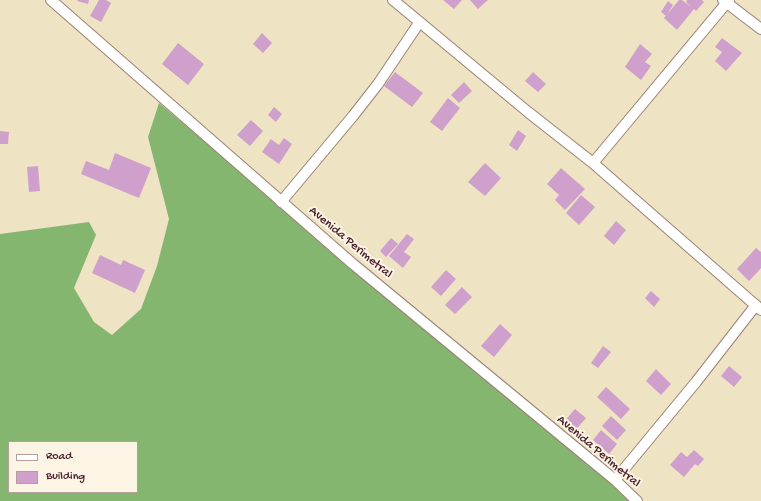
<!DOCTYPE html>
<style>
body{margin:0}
#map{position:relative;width:761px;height:501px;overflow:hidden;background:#eee3c3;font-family:"Gochi Hand",sans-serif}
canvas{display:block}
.legend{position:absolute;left:8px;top:441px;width:130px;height:52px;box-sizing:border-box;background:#fcf5e5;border:1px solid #b59f9b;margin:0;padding:5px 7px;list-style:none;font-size:12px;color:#4a1f2b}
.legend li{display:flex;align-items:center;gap:8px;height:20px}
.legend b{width:20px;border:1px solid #b59f9b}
</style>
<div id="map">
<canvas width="761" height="501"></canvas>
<ul class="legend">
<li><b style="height:5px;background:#fff"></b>Road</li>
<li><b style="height:11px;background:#cfa0cc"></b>Building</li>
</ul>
</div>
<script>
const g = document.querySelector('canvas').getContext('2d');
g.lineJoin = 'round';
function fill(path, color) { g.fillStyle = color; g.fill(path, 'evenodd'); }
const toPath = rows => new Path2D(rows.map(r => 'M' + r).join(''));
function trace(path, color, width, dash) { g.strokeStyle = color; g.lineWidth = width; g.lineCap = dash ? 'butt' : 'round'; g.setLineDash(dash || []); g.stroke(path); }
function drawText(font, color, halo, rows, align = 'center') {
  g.font = font + ' "Gochi Hand",sans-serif'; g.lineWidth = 4; g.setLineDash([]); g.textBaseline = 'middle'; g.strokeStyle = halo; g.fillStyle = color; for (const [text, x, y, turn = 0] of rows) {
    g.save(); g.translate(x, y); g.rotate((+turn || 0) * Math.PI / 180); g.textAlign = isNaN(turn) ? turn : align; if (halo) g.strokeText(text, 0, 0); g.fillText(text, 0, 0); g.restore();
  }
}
const forest = toPath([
 [159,103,633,501,0,501,0,234,89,222,96,235,74,288,94,322,112,335,141,309,157,266,169,219,148,137],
 [9,442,137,442,137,492,9,492]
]);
const building = toPath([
 [78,0,89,0,88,4,77,1],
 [99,0,106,0,111,3,101,22,90,16],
 [443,0,462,0,454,9],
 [470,0,488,0,478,9],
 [679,0,682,0,691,7,686,2,687,0,702,0,704,2,696,11,694,9,677,30,664,18],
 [668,1,673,5,666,16,661,12],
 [262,33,272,43,263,53,253,44],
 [722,38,742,53,726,71,715,61,722,52,715,47],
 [178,43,204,64,188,85,162,64],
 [640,44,652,54,645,62,651,66,641,80,625,67],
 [395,72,423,93,412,107,384,86],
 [533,72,546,84,538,92,525,81],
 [464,82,472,91,459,103,451,95],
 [448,98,460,108,442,131,430,122],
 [274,107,282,114,276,122,268,115],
 [251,120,263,131,250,146,237,135],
 [518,130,526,136,517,151,509,145],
 [0,131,9,132,8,144,0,144],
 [284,138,292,144,279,164,262,152,271,139,279,145],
 [115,153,151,168,139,198,81,174,86,161,109,170],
 [485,163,501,178,485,196,468,182],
 [38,166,40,191,29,192,27,167],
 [561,168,585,189,565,210,555,200,559,195,547,184],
 [581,195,595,207,579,225,566,213],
 [616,221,626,230,614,245,604,236],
 [407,234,414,239,404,252,411,257,403,268,389,256],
 [391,238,398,244,386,257,380,251],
 [756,248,761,252,761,268,749,281,737,269],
 [100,255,121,265,123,260,145,270,135,293,92,273],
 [446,270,456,279,441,296,431,287],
 [462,287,472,297,455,314,445,305],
 [651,291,660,299,654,307,645,298],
 [500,324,512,335,494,357,481,346],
 [603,346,611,352,598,368,591,363],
 [729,366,742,377,734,387,721,376],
 [656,369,671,384,661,395,646,381],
 [606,387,630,409,621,419,597,397],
 [575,409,586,418,574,432,563,423],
 [611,416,626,430,617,440,602,426],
 [601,430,617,444,609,454,593,440],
 [694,450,704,459,698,466,695,464,684,477,670,465,681,452,687,457]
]);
const minor = toPath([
 [51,0,353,264,615,480,637,501],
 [393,0,528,112,593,163,761,310],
 [723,0,761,29],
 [593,163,729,0],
 [281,202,353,116,378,84,419,23],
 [615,480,696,382,756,305]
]);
const streetNames = [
 ["Avenida Perimetral",350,243,40],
 ["Avenida Perimetral",598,452,40]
];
fill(forest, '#84b66f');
fill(building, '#cfa0cc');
trace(minor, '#9c8177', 12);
trace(minor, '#fff', 10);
drawText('13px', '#4a1f2b', '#fcf5e5', streetNames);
</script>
